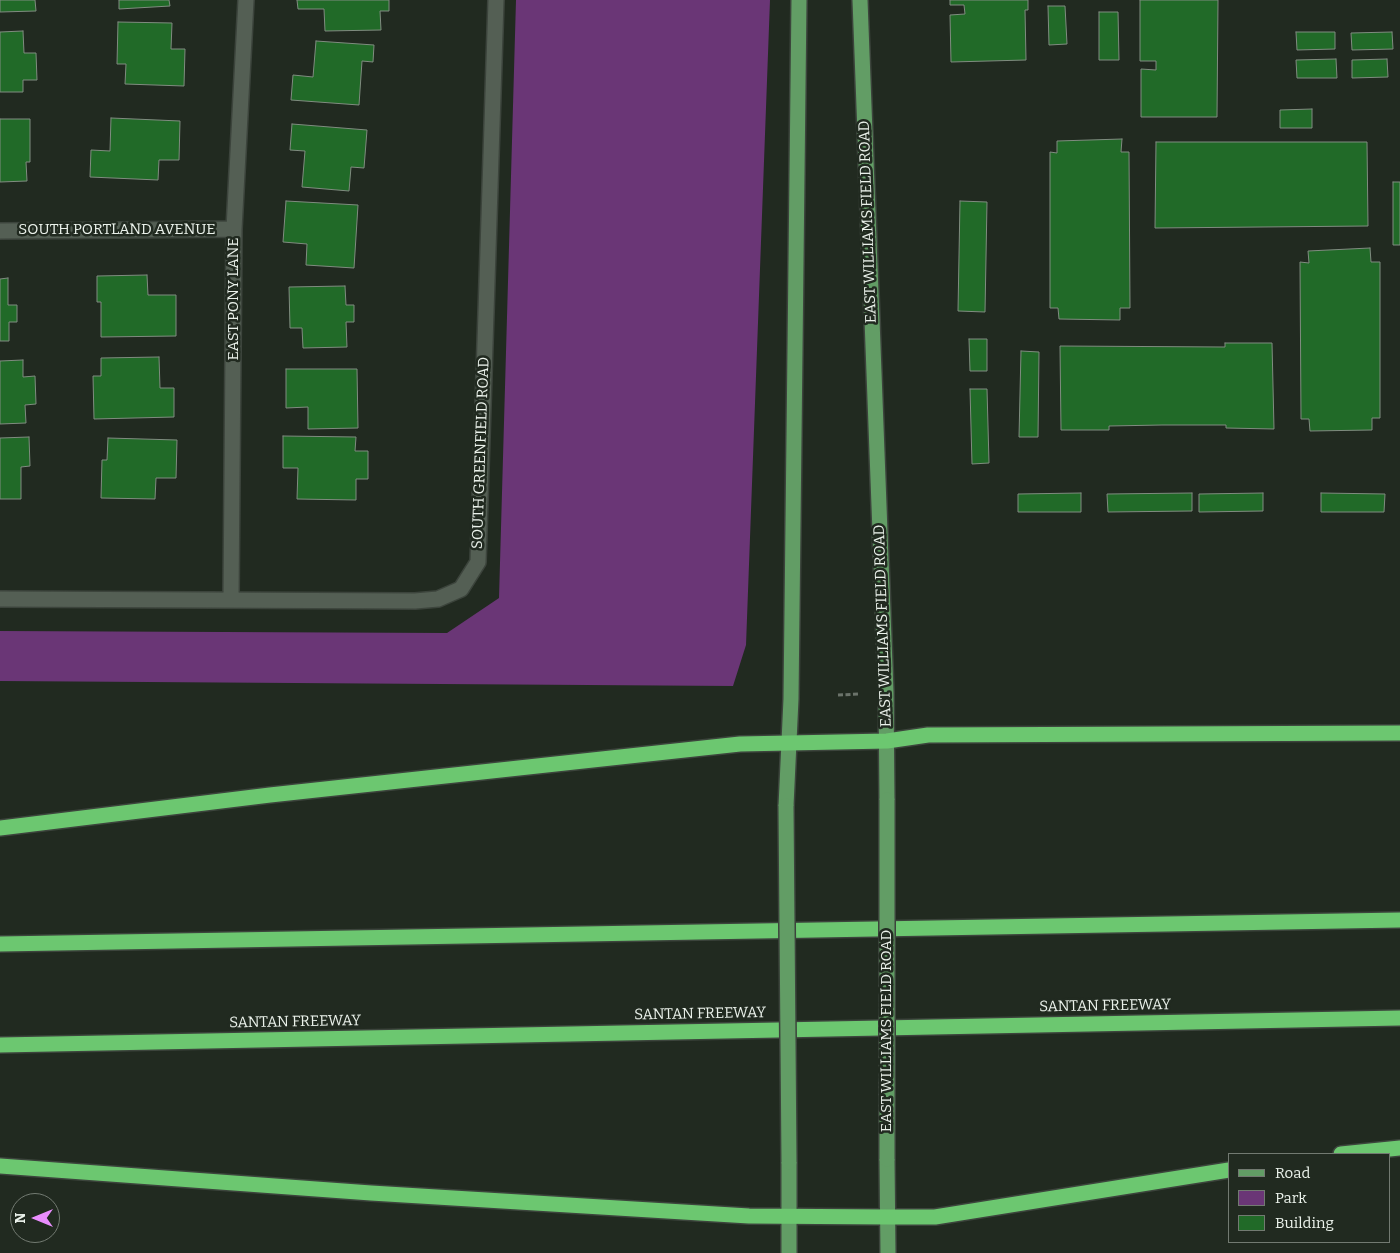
<!DOCTYPE html>
<style>
body{margin:0}
#map{position:relative;width:1400px;height:1253px;overflow:hidden;background:#212a20;font-family:Bitter,serif}
canvas{display:block}
.legend{position:absolute;left:1228px;top:1153px;width:162px;height:90px;box-sizing:border-box;background:#212a20;border:1px solid #727a71;margin:0;padding:6px 9px;list-style:none;font-size:15px;color:#ebf2eb}
.legend li{display:flex;align-items:center;gap:10px;height:25px}
.legend b{width:25px;border:1px solid #727a71}
.north{position:absolute;left:10px;top:1193px;width:50px;height:50px;box-sizing:border-box;background:#212a20;border:1px solid #727a71;border-radius:50%;rotate:270deg;font-size:14px;font-weight:700;line-height:20px;text-align:center;color:#ebf2eb}
.north::after{content:'';display:block;margin:auto;width:18px;height:22px;background:#e98dfd;clip-path:polygon(50% 0,100% 100%,50% 72%,0 100%)}
</style>
<div id="map">
<canvas width="1400" height="1253"></canvas>
<ul class="legend">
<li><b style="height:6px;background:#629d65"></b>Road</li>
<li><b style="height:14px;background:#6a3676"></b>Park</li>
<li><b style="height:14px;background:#216a28"></b>Building</li>
</ul>
<div class="north">N</div>
</div>
<script>
const g = document.querySelector('canvas').getContext('2d');
g.lineJoin = 'round';
function fill(path, color) { g.fillStyle = color; g.fill(path, 'evenodd'); }
const toPath = rows => new Path2D(rows.map(r => 'M' + r).join(''));
function trace(path, color, width, dash) { g.strokeStyle = color; g.lineWidth = width; g.lineCap = dash ? 'butt' : 'round'; g.setLineDash(dash || []); g.stroke(path); }
function drawText(font, color, halo, rows, align = 'center') {
  g.font = font + ' Bitter,serif'; g.lineWidth = 5; g.setLineDash([]); g.textBaseline = 'middle'; g.strokeStyle = halo; g.fillStyle = color; for (const [text, x, y, turn = 0] of rows) {
    g.save(); g.translate(x, y); g.rotate((+turn || 0) * Math.PI / 180); g.textAlign = isNaN(turn) ? turn : align; if (halo) g.strokeText(text, 0, 0); g.fillText(text, 0, 0); g.restore();
  }
}
const green = toPath([
 [516,0,770,0,746,645,733,686,0,681,0,631,447,633,499,598]
]);
const building = toPath([
 [0,0,35,0,36,11,0,12,0,0],
 [119,0,169,0,170,6,119,9,119,0],
 [297,0,389,0,389,11,380,11,381,30,325,31,324,9,298,9,297,0],
 [950,0,1028,0,1028,10,1025,10,1026,60,951,62,950,15,965,14,964,5,950,5,950,0],
 [1140,0,1218,0,1217,117,1141,117,1141,69,1156,70,1156,61,1140,61,1140,0],
 [1048,6,1065,6,1067,44,1049,45,1048,6],
 [1099,12,1118,12,1119,60,1099,60,1099,12],
 [118,22,172,23,171,49,185,49,184,86,125,84,126,64,117,64,118,22],
 [23,31,24,53,36,53,37,80,23,80,23,92,0,92,0,32,23,31],
 [1296,32,1335,32,1335,49,1297,50,1296,32],
 [1392,32,1393,49,1352,50,1351,33,1392,32],
 [316,41,374,45,373,62,362,61,359,105,291,100,293,75,313,77,316,41],
 [1336,59,1337,78,1297,78,1296,60,1336,59],
 [1387,59,1388,77,1352,78,1352,60,1387,59],
 [1312,109,1312,128,1280,128,1280,110,1312,109],
 [111,118,180,121,179,160,159,160,158,180,90,177,91,150,110,151,111,118],
 [0,119,30,119,30,162,26,162,27,181,0,182,0,119],
 [292,124,367,130,364,168,351,167,349,191,302,187,305,151,290,150,292,124],
 [1122,139,1121,152,1129,152,1130,308,1120,308,1120,320,1059,319,1058,308,1050,308,1050,152,1057,153,1057,141,1122,139],
 [1156,142,1367,142,1368,226,1155,228,1156,142],
 [1393,182,1400,182,1400,245,1393,245,1393,182],
 [286,201,358,205,354,268,306,265,307,244,283,242,286,201],
 [960,201,987,202,985,312,958,311,960,201],
 [1370,248,1371,262,1380,262,1380,418,1372,418,1372,430,1310,431,1309,419,1301,419,1300,262,1309,263,1308,251,1370,248],
 [147,275,148,295,176,295,176,336,101,337,101,302,97,302,97,276,147,275],
 [8,278,8,305,17,305,17,322,9,322,9,341,0,341,0,279,8,278],
 [345,286,346,305,354,305,354,322,346,322,347,347,303,348,302,328,290,328,289,287,345,286],
 [969,339,987,339,987,371,970,371,969,339],
 [1225,343,1272,343,1274,429,1226,428,1226,425,1162,425,1109,426,1109,430,1061,430,1060,346,1225,347,1225,343],
 [1021,351,1039,352,1038,437,1019,437,1021,351],
 [159,357,160,388,174,388,174,417,94,419,93,376,101,376,101,358,159,357],
 [23,360,23,377,35,376,36,404,25,405,26,423,0,424,0,361,23,360],
 [286,369,357,369,358,428,308,429,308,407,286,408,286,369],
 [970,389,987,389,989,463,972,464,970,389],
 [283,436,356,437,355,451,368,451,368,479,356,479,356,500,297,499,298,468,283,468,283,436],
 [29,437,30,466,21,467,21,499,0,499,0,438,29,437],
 [108,438,177,440,176,478,156,478,155,499,101,498,102,460,107,460,108,438],
 [1081,493,1081,512,1018,512,1018,494,1081,493],
 [1192,493,1192,511,1108,512,1107,494,1192,493],
 [1263,493,1263,511,1199,512,1199,494,1263,493],
 [1321,493,1385,494,1384,512,1321,512,1321,493]
]);
const path = toPath([
 [838,695,860,694]
]);
const minor = toPath([
 [0,231,234,229],
 [0,599,415,601,438,599,461,589,478,562,496,0],
 [231,599,234,229,246,0]
]);
const major = toPath([
 [860,0,886,692,887,800],
 [786,806,791,699,799,0],
 [887,1159,888,1253],
 [789,1253,789,1162]
]);
const highway = toPath([
 [0,828,270,795,740,744,887,741,928,735,1400,733],
 [0,944,1400,920],
 [0,1045,1400,1018],
 [1341,1154,1400,1148],
 [0,1166,371,1193,749,1216,888,1217,935,1217,1229,1170]
]);
const majorBridge = toPath([
 [887,800,887,1159],
 [786,806,789,1162]
]);
const streetNames = [
 ["EAST WILLIAMS FIELD ROAD",868,222,-92],
 ["SOUTH PORTLAND AVENUE",117,230],
 ["EAST PONY LANE",234,299,-90],
 ["SOUTH GREENFIELD ROAD",481,453,-88],
 ["EAST WILLIAMS FIELD ROAD",883,626,-92],
 ["SANTAN FREEWAY",1105,1006,-1],
 ["SANTAN FREEWAY",700,1014,-1],
 ["SANTAN FREEWAY",295,1022,-1],
 ["EAST WILLIAMS FIELD ROAD",887,1031,-90]
];
fill(green, '#6a3676');
fill(building, '#216a28');
trace(building, '#808c80', 1);
trace(minor, '#3c443c', 18);
trace(major, '#3c443c', 18);
trace(highway, '#3c443c', 18);
trace(path, '#6b736a', 3, [5, 2.5]);
trace(minor, '#545f54', 15);
trace(major, '#629d65', 15);
trace(highway, '#6cc770', 15);
trace(majorBridge, '#3c443c', 18, []);
trace(majorBridge, '#629d65', 15);
drawText('15px', '#ebf2eb', '#212a20', streetNames);
</script>
